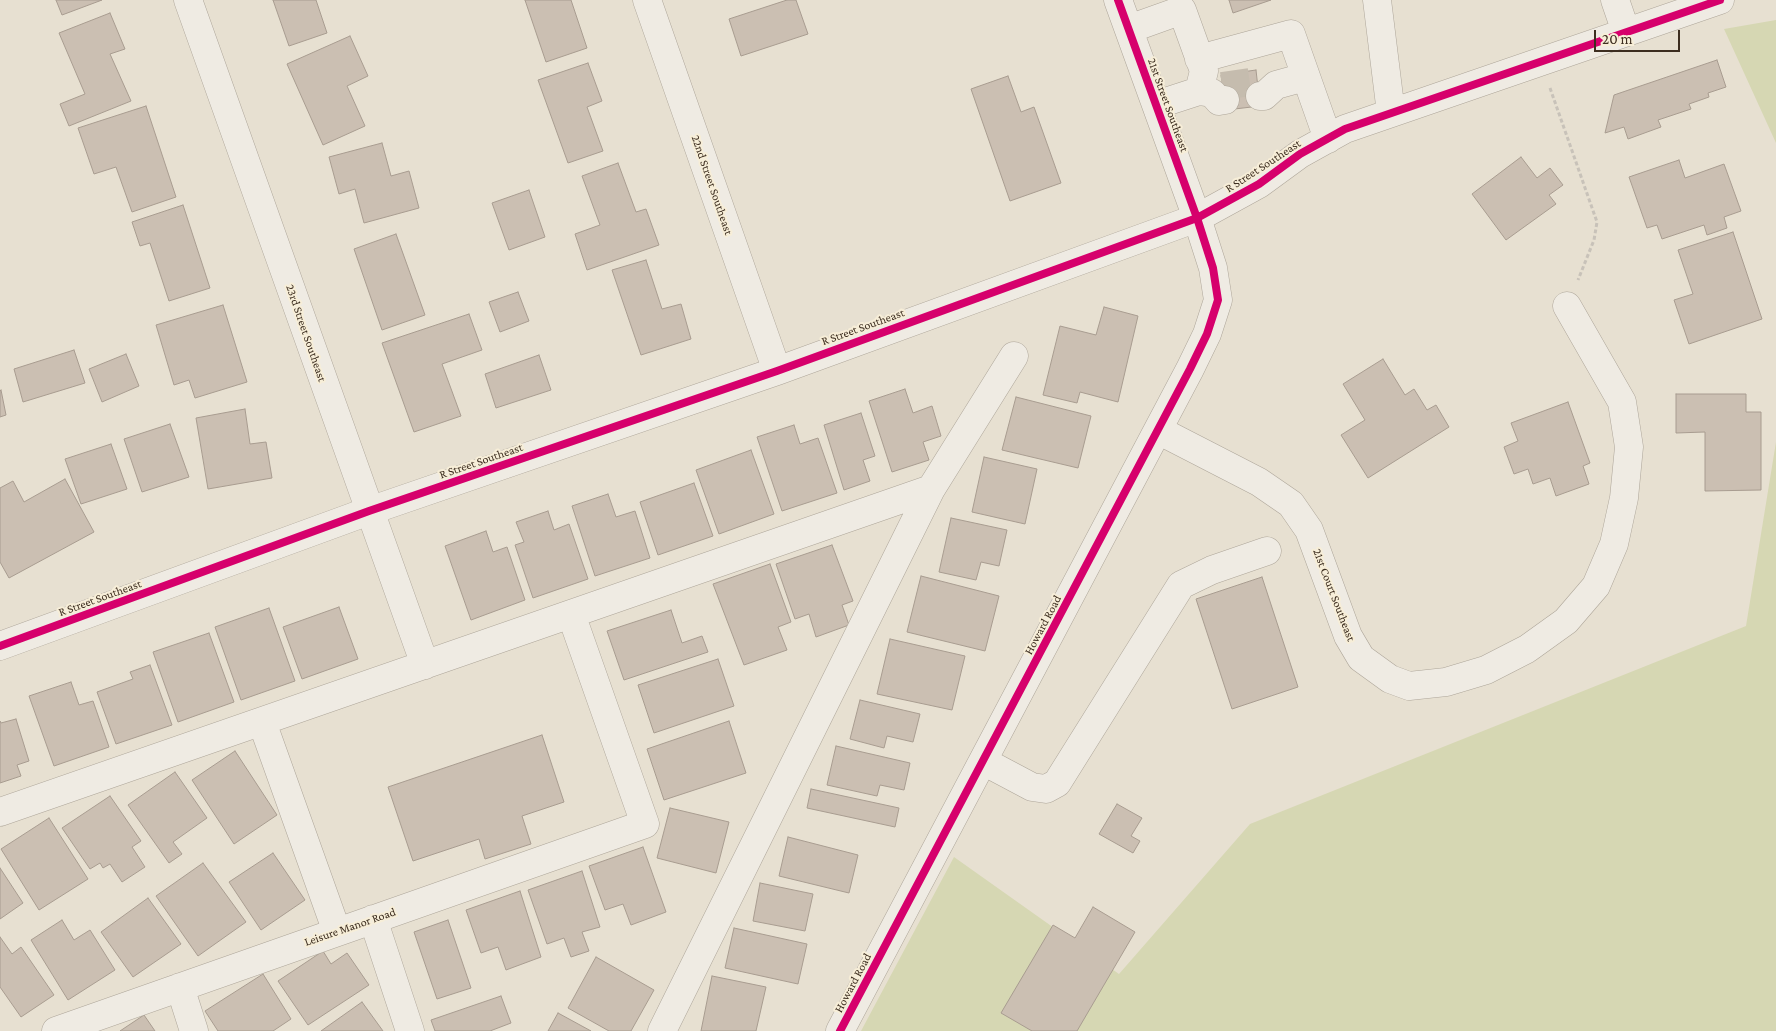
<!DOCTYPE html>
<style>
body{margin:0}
#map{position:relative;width:1776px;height:1031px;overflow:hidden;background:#e7e0d1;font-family:"Crimson Pro",serif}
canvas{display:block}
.scale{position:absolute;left:1594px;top:30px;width:86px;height:22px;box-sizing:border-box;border:2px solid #3d2e20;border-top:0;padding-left:6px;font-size:15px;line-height:18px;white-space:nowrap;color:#3d2e20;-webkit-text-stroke:4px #f7eed8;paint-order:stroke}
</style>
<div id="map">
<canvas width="1776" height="1031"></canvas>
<div class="scale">20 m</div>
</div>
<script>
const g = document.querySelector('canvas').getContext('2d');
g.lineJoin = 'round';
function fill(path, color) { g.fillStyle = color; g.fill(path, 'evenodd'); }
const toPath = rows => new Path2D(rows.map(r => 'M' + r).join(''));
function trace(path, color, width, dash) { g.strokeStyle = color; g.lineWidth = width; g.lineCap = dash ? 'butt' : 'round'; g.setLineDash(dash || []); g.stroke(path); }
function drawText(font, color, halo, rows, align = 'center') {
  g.font = font + ' "Crimson Pro",serif'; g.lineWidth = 4; g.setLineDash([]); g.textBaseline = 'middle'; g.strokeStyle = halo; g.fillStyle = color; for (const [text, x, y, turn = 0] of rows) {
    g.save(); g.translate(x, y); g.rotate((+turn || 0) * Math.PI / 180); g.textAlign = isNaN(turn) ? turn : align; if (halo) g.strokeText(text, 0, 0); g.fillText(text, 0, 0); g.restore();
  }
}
const green = toPath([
 [1776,20,1776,143,1724,29],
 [1776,442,1776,1031,861,1031,954,857,1119,974,1250,824,1746,626]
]);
const building = toPath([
 [56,0,102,0,62,15,56,0],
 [273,0,316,0,327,33,289,46,273,0],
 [525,0,571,0,587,48,546,62,525,0],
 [787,0,796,0,808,34,741,56,729,19,787,0],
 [1229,0,1271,0,1233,13,1229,0],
 [110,13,125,49,110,54,131,101,69,126,60,104,85,94,59,33,110,13],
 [350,36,368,76,347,86,365,126,323,145,287,64,350,36],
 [1717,60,1726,87,1708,93,1709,97,1689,104,1691,109,1658,120,1661,127,1628,139,1624,127,1605,133,1614,95,1717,60],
 [588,63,602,101,587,107,603,151,568,163,538,80,588,63],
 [1256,70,1260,106,1226,110,1221,75,1256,70],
 [1008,76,1021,112,1034,107,1061,183,1010,201,971,89,1008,76],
 [146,106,176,197,132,212,116,167,94,174,78,128,146,106],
 [382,143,391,176,409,171,419,208,364,223,355,189,339,194,329,157,382,143],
 [1521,157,1537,178,1550,168,1563,185,1549,195,1556,204,1506,240,1472,194,1521,157],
 [1679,160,1685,178,1724,164,1741,211,1724,217,1727,228,1707,235,1704,225,1662,239,1657,225,1647,228,1629,177,1679,160],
 [618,163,636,212,646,209,659,245,587,270,575,234,600,225,582,176,618,163],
 [529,190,545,237,509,250,492,203,529,190],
 [183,205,210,288,169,301,150,243,140,246,132,222,183,205],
 [1733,232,1762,319,1689,344,1674,300,1693,294,1678,250,1733,232],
 [396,234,425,315,382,330,354,249,396,234],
 [646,260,662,309,681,304,691,339,641,355,612,270,646,260],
 [518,292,529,321,500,332,489,302,518,292],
 [223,305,247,382,195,398,189,380,174,385,156,325,223,305],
 [1104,307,1138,316,1118,402,1080,392,1077,403,1043,395,1060,326,1096,335,1104,307],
 [469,314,482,350,442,364,461,416,414,432,382,343,469,314],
 [74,350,85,383,23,402,14,369,74,350],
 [126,354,139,386,102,402,89,369,126,354],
 [539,355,551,390,496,408,485,374,539,355],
 [1383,359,1405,395,1414,389,1427,410,1436,405,1449,427,1368,478,1341,435,1365,420,1343,384,1383,359],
 [905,389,913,413,932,406,941,436,923,442,929,460,892,472,869,401,905,389],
 [1,390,6,415,0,417,0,391,1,390],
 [1676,394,1746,394,1746,412,1761,412,1761,490,1705,491,1705,432,1676,433,1676,394],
 [1016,397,1091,416,1078,468,1002,450,1016,397],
 [1568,402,1590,463,1583,466,1589,484,1556,496,1550,478,1533,484,1528,469,1514,474,1504,447,1518,441,1511,423,1568,402],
 [245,409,250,444,266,442,272,478,208,489,196,418,245,409],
 [861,413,875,456,863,460,870,481,844,490,824,425,861,413],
 [170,424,189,477,142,492,124,439,170,424],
 [794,425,800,444,818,438,837,493,782,511,757,437,794,425],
 [111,444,127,489,81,504,65,459,111,444],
 [751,450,774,514,719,534,696,470,751,450],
 [984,457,1037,469,1025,524,972,512,984,457],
 [65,479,94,532,9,578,0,562,0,488,13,481,24,502,65,479],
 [694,483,713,536,658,555,640,502,694,483],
 [608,494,616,517,635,511,650,558,595,576,572,506,608,494],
 [548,511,554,530,569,524,588,579,533,598,515,545,524,542,516,522,548,511],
 [951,518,1007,530,999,566,981,562,976,580,939,572,951,518],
 [486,531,493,552,507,547,525,600,471,620,445,546,486,531],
 [832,545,853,601,842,605,849,625,816,637,809,614,795,619,776,564,832,545],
 [770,564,791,622,778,627,787,650,744,665,713,584,770,564],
 [921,576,999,596,985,651,907,632,921,576],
 [1262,577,1298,687,1232,709,1196,599,1262,577],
 [339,607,358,659,302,679,283,627,339,607],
 [269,608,295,681,241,700,215,627,269,608],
 [671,610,682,643,702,636,708,652,624,680,607,631,671,610],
 [209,633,234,702,178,722,153,652,209,633],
 [890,639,965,656,952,710,877,694,890,639],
 [718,659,734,706,654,733,638,685,718,659],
 [150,665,172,725,116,744,97,692,133,679,130,672,150,665],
 [71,682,79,705,93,701,109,747,54,766,29,696,71,682],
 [860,700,920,714,913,742,887,736,884,748,850,739,860,700],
 [16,719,29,761,17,765,21,776,0,783,0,721,1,723,16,719],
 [729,721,746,773,664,800,647,749,729,721],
 [542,735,564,802,522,816,531,844,485,859,479,839,413,861,388,787,542,735],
 [836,746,910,763,904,790,880,785,877,796,827,785,836,746],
 [235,751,277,815,234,844,192,780,235,751],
 [175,772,207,818,173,842,182,854,169,863,128,805,175,772],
 [811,789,899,808,895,827,807,808,811,789],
 [110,796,141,841,132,847,145,867,122,882,110,864,103,868,100,863,90,869,62,828,110,796],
 [1117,804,1142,818,1131,836,1140,841,1133,853,1099,834,1117,804],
 [670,808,729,822,716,873,657,858,670,808],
 [49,818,88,879,39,910,1,849,49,818],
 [788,837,858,855,849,893,779,876,788,837],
 [643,847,666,912,631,925,623,904,605,910,589,866,643,847],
 [273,853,305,900,261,930,229,882,273,853],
 [203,863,246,922,198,956,156,896,203,863],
 [0,868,23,903,0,919,0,868],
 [582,871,600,927,582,932,589,951,571,957,564,938,547,944,528,890,582,871],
 [760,883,813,894,805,931,753,921,760,883],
 [520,891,541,957,506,970,498,947,481,953,466,910,520,891],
 [148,898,181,944,133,977,101,932,148,898],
 [1093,907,1135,932,1077,1031,1032,1031,1001,1013,1053,925,1075,938,1093,907],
 [62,920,74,940,90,930,115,970,68,1000,31,940,62,920],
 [448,920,471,988,437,999,414,932,448,920],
 [734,928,807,944,798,984,725,968,734,928],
 [0,937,12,954,21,947,54,995,21,1017,0,987,0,937],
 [323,951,331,964,347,953,369,985,308,1025,278,981,323,951],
 [596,957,654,990,631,1031,609,1031,568,1008,596,957],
 [263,974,291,1019,273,1031,218,1031,205,1011,263,974],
 [712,976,766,987,756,1031,701,1031,712,976],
 [501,996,511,1023,490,1031,435,1031,431,1020,501,996],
 [362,1002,383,1031,321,1031,362,1002],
 [558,1013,591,1031,548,1031,558,1013],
 [144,1015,155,1031,120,1031,144,1015]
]);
const minorTunnel = toPath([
 [1222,86,1257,81]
]);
const path = toPath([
 [1550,88,1597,222,1594,240,1578,280]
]);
const minor = toPath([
 [188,0,425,665],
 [647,0,777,371],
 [1377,0,1391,113],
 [1615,0,1626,32],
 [1129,29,1182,10,1204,71,1199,91,1156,105],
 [1199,59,1291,34,1328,139],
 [1199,91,1212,93,1219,101,1225,100],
 [1260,96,1264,96,1276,85,1305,77],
 [1158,430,1259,482,1291,504,1309,530,1348,636,1361,658,1390,679,1409,686,1446,682,1486,670,1527,649,1566,621,1596,586,1614,544,1624,498,1629,447,1622,402,1567,306],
 [0,646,369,511,777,371,1197,218,1259,184,1300,154,1345,129,1720,0],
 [262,722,337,932],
 [983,761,1032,787,1046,789,1057,783,1181,585,1212,570,1267,551],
 [0,812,931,489],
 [373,919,410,1031],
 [180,987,194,1031],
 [56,1031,645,824,571,614],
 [662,1031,931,489,1014,356],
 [840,1031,1190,369,1207,334,1218,300,1213,268,1197,218,1118,0]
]);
const cycleway = toPath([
 [0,646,369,511,777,371,1197,218,1259,184,1300,154,1345,129,1720,0],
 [840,1031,1190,369,1207,334,1218,300,1213,268,1197,218,1118,0]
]);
const streetNames = [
 ["21st Street Southeast",1168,105,70],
 ["R Street Southeast",1263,166,-33],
 ["22nd Street Southeast",712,185,71],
 ["R Street Southeast",863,327,-20],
 ["23rd Street Southeast",306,333,71],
 ["R Street Southeast",481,461,-19],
 ["21st Court Southeast",1334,595,69],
 ["R Street Southeast",100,598,-20],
 ["Howard Road",1043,625,-62],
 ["Leisure Manor Road",350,927,-19],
 ["Howard Road",853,983,-62]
];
fill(green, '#d6d7b3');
fill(building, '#cbbfb2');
trace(building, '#a89c90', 1);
trace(minorTunnel, '#c5bcae', 28, [28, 14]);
trace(minor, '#ada599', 29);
trace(path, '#c8c2b9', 3, [4, 2.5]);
trace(minor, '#efebe3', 28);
trace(cycleway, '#d6006c', 8);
drawText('12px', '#3d2e20', '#f7eed8', streetNames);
</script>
